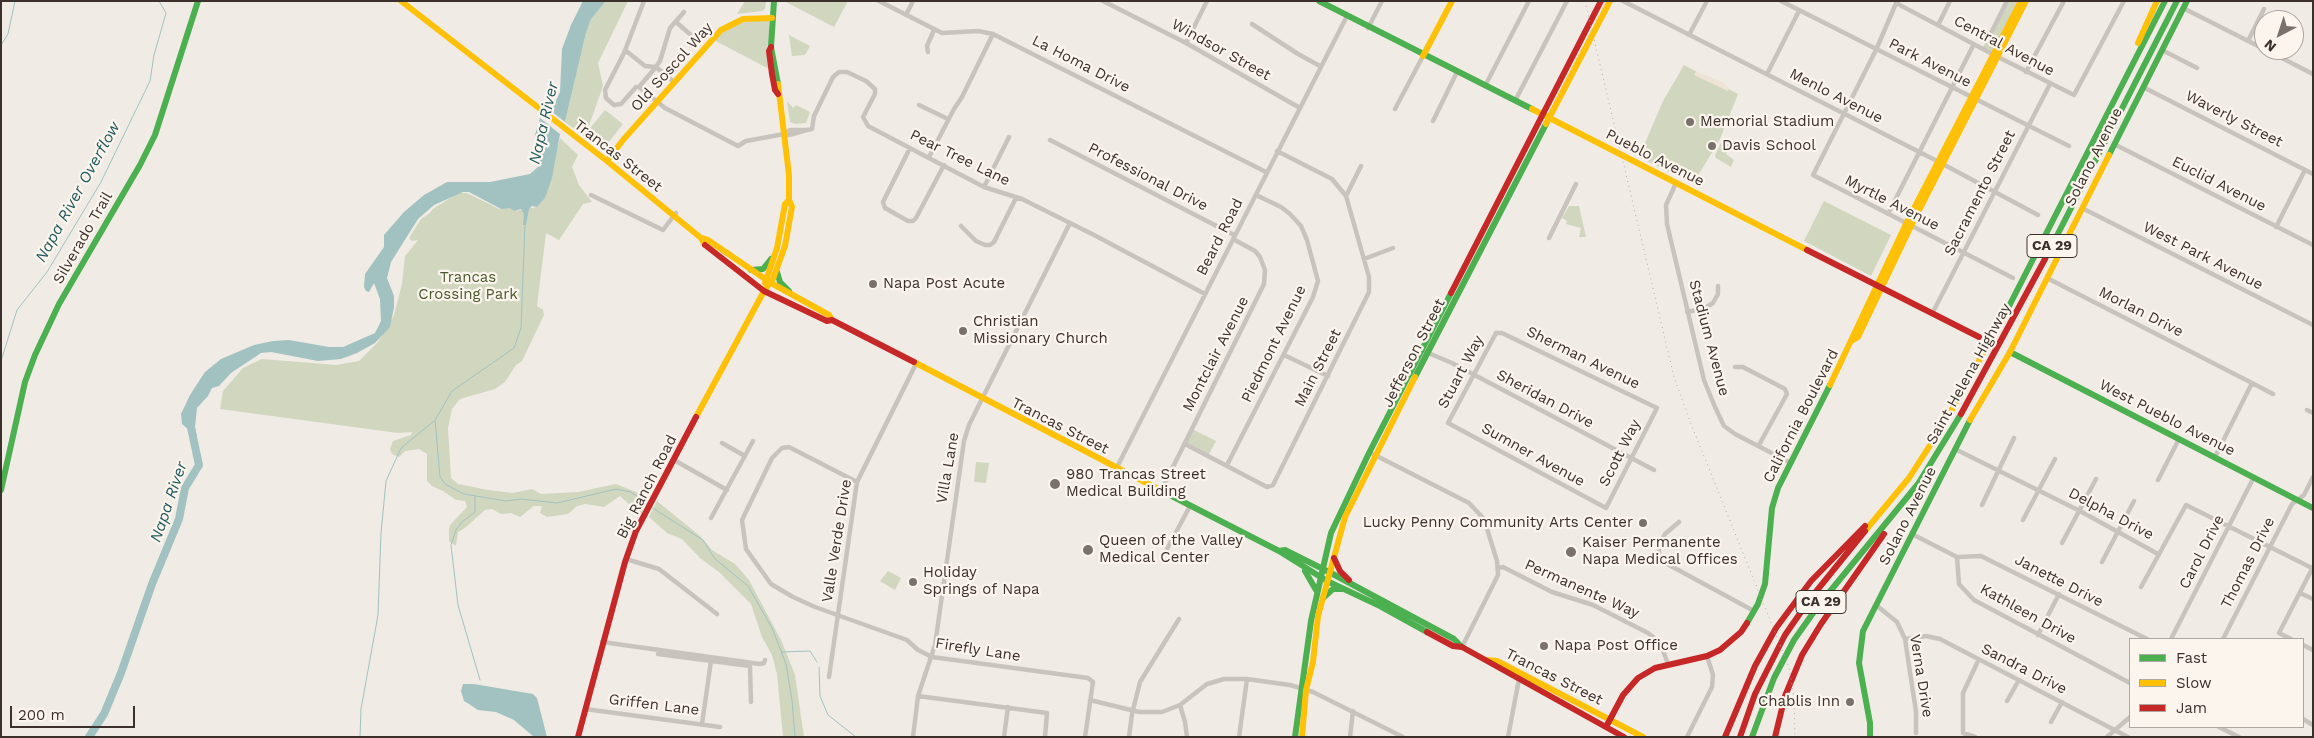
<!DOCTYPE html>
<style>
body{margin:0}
#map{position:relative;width:2314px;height:738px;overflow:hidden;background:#f0ebe5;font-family:"Work Sans",sans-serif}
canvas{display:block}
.frame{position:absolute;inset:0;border:2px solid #3b302b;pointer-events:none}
.legend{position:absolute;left:2129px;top:638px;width:175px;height:90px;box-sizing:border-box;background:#fbf5ee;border:1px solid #aea6a0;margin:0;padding:6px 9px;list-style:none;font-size:15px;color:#3b302b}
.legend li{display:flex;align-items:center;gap:10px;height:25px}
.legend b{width:25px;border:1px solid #aea6a0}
.north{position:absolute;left:2254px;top:10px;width:50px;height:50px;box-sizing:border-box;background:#fbf5ee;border:1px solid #aea6a0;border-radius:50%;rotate:220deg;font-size:14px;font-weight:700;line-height:20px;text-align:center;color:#3b302b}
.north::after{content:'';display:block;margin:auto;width:18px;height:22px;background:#7a716c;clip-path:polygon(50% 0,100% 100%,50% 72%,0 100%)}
.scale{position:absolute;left:10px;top:706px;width:125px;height:22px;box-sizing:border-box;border:2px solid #3b302b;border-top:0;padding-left:6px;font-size:15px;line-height:18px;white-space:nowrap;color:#3b302b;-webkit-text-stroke:4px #fbf5ee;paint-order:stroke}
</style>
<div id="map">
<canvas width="2314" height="738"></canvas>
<div class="frame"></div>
<ul class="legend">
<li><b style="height:6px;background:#4caf50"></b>Fast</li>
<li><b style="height:6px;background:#ffc107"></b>Slow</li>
<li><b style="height:6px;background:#c62828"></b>Jam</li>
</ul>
<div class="north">N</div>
<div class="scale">200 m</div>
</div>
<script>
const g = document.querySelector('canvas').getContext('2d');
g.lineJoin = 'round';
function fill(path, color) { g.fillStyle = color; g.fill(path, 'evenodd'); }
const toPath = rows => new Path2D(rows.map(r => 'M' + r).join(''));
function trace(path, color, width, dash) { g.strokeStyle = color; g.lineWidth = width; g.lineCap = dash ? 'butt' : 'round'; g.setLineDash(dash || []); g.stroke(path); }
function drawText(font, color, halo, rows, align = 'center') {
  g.font = font + ' "Work Sans",sans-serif'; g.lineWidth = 4.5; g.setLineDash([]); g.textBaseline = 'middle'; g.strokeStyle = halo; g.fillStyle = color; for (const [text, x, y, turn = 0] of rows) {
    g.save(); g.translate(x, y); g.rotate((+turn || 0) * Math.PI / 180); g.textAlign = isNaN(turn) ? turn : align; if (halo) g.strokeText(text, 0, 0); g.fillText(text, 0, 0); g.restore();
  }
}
const green = toPath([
 [606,1,628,1,598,63,603,86,585,137,565,122,586,33,591,19],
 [745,1,766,1,765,9,762,11,737,14],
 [784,1,848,1,834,27],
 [2007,1,2021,1,1994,55,1982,49],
 [769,18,771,70,712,39,731,24],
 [789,35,810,46,805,55,792,56],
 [1684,65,1738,94,1720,139,1693,184,1639,157,1663,101],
 [787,101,793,108,796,105,810,112,806,123,795,124,790,122],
 [605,110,623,124,608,143,590,128],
 [560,138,578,155,572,167,579,185,592,202,583,204,559,240,546,233,537,306,543,310,544,315,522,361,516,365,505,382,495,389,460,399,452,409,448,428,451,478,458,484,488,490,513,493,532,489,541,494,578,492,616,484,648,497,641,515,620,496,604,507,585,504,577,506,568,514,547,517,540,513,542,506,534,506,520,517,511,513,501,514,492,509,485,510,465,528,458,532,456,546,449,541,449,529,450,525,467,507,465,501,456,500,443,491,432,486,427,481,427,454,419,449,405,451,399,457,392,454,390,449,393,441,411,435,412,432,398,433,220,409,223,391,243,368,262,359,336,365,359,361,378,342,394,315,402,284,405,256,418,240,412,241,409,238,421,219,430,213,433,209,458,193,467,193,499,209,510,207,514,211,537,207,545,198],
 [1723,139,1731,143,1726,154,1734,160,1731,167,1716,158,1715,155],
 [1824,201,1891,235,1871,276,1804,241],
 [1569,206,1579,206,1586,237,1579,237,1581,228,1566,224,1567,221,1562,218],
 [1192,429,1216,441,1208,456,1185,444],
 [976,462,989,463,986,483,974,482],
 [657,501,700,536,712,550,735,564,749,580,782,642,795,675,804,737,783,737,777,674,772,655,762,637,751,604,719,572,700,558,682,539,667,533,649,517],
 [888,571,901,578,895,590,880,581]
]);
const plaza = toPath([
 [1696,71,1722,82,1729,88,1728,91,1694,75]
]);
const water = toPath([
 [583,1,606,1,591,19,586,33,565,122,551,111,560,92,562,49,571,25],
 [540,118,560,134,552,178,545,198,537,207,532,206,529,209,526,225,523,225,524,214,521,209,514,211,510,208,501,209,469,192,463,192,434,205,418,219,391,262,387,278,394,296,394,307,390,327,375,343,357,353,341,359,318,361,271,352,261,353,231,373,219,386,212,388,208,396,197,408,195,427,197,437,182,424,181,414,190,395,205,372,221,359,254,345,273,341,289,340,329,347,343,347,375,333,381,321,380,299,374,283,369,292,366,291,364,287,365,274,384,247,384,235,404,212,424,195,447,182,490,182,530,174,539,166,540,148,535,135],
 [463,684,474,684,533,694,537,698,547,737,534,737,514,720,496,712,478,710,469,704,464,701,461,691]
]);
const stream = toPath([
 [1,45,8,34,15,1],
 [525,225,521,328,514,348,452,391,435,420,440,477,445,484,464,494,506,501,521,499,557,503,616,489,631,492,648,505],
 [1,361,17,310,47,272,101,182,150,81,154,55,166,13,159,1],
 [475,496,475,512,462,522,456,530,451,545,458,605,480,680],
 [651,507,703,540,715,559,748,586,772,628,786,664,792,700,795,737],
 [782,652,810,651,817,662],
 [819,667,820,696,828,715,856,737],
 [360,737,361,709,378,615,381,533,386,481,401,448,434,421]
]);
const river = toPath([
 [89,737,104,714,121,673,152,584,179,519,185,488,199,465,190,423]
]);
const street = toPath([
 [644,1,624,53,605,90,606,98,614,105,621,104,636,87,639,87,656,67,660,61,670,28,684,12],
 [879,1,942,33,978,31,993,34,1266,172],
 [1103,1,1186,43,1300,108],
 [1623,1,1939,162,2038,215],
 [1781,1,2069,146],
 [1897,1,1876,50,1813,175,2013,278],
 [1896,3,1998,57,2074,95,2124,1],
 [2183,8,2264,49],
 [906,15,913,1],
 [676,22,699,42],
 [1252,24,1298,54,1320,66],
 [1938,25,1950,1],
 [1368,28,1382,1],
 [1689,35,1707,1],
 [1988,39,2007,1],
 [2248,41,2264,9],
 [1186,43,1207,1],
 [625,50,645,66,656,67,674,82],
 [2162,50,2197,68],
 [2266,50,2313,74],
 [928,52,927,46,934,30],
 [2026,72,2064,1],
 [1767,74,1799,11],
 [1485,86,1529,1],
 [639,87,665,108,738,146,746,141,784,134,790,130,807,130,789,135,784,134],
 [2143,87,2313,174],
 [1515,101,1567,1],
 [919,105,948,119],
 [1395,109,1423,56],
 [1433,121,1457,72],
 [807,130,812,129,814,116,833,77,839,72,847,72,866,81,875,89,875,94,863,117,868,126,984,187,1022,199,1094,235,1205,294],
 [1050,140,1234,235],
 [2114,144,2313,245],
 [910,148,883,202,885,208,908,221,913,221,916,218,944,165],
 [1277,151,1332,179,1346,196],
 [929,157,954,109,962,97,993,34],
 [1676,183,1666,205,1667,224,1704,380,1715,407,1724,426,1735,434,1791,463],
 [984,187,1009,137],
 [591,195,663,230,676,213],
 [2082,208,2313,325],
 [1888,214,1974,44],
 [961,226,976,241,985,245,990,245,994,242,1016,198],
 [2276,227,2305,170],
 [1549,238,1576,184],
 [1364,259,1393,248],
 [2047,278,2252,383,2215,457],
 [1687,312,1705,308,1713,303,1718,294,1718,286],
 [1932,314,2050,84],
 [1496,333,1502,333,1657,408,1606,508,1448,423,1496,333],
 [1426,352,1452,363,1654,470],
 [1284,355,1328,376],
 [1735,367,1743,367,1785,389,1787,394,1759,445],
 [2252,383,2273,394],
 [2307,410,2313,413],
 [722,443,745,456],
 [1185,444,1267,487,1273,485,1369,292,1369,277,1346,196,1361,166],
 [1955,449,2080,511,2158,554],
 [1373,454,1469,503,1484,519,1497,561,1498,575,1462,647],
 [674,460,727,490],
 [1227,465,1313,297,1318,281,1307,240,1301,226,1290,214,1281,207,1256,195],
 [1116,469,1347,16],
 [2158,480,2179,439],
 [857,482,789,447,782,448,772,458,742,520,746,549,771,584,793,597,815,607,907,640,918,650,932,657,1088,678,1093,682,1085,737],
 [1161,491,1264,284,1265,270,1260,257,1255,251,1233,239],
 [1982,505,2014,438],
 [711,518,753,441],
 [2023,520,2055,459],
 [1679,522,1665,534,1659,546,1659,557,1669,565,1754,611],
 [1912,534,1957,557,1959,584,1974,600,2130,683],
 [2062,543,2096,479],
 [1167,549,1190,506],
 [1957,557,1981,556,2147,639],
 [626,559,659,569,717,614],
 [2102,562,2134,501],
 [1498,568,1503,567,1552,592,1593,605,1648,633,1660,643,1668,664],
 [2141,587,2186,505,2312,568],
 [2300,593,2313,599],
 [1876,605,1897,622,1905,639,1916,712,1916,733],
 [2038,635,2059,594],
 [1905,639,1926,636,1940,639,2128,737],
 [2171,639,2254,477],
 [2223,639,2292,504,2304,495,2313,477],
 [2291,639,2279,633,2313,567],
 [602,642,760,664,764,663,765,660],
 [2303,645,2313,650],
 [658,654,750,666,751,702],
 [829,677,857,482,916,364],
 [918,696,1047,713,1045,737],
 [1090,700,1139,712,1162,712,1180,705,1207,684,1224,679,1247,679,1290,685,1313,692,1403,737],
 [2007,701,2019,680],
 [1180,705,1185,722,1187,737],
 [585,709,720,727],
 [2303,719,2313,725],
 [2051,722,2062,702],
 [702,724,711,661],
 [2219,727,2239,737],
 [913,737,918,696,935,645,964,441,969,425,1070,223],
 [1004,737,1008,707],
 [1129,737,1132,714,1140,682,1179,619],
 [1239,737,1247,679],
 [1350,737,1353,711],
 [1508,737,1519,679],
 [1687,737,1712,687,1713,675,1707,656],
 [1975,737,1963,733,1963,693,1979,659],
 [2107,737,2130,717]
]);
const fast = toPath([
 [774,1,771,47,778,84],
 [1319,1,1532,109],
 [2109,155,2187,1],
 [2045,259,2177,1],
 [751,270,763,269,771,259],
 [777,272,780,282,789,291],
 [2005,314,2165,1],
 [2010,352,2313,508],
 [1415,377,1546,124],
 [1,490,25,382,35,355,59,304,140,165,155,135,198,1],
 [1160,490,1279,551,1327,581,1380,606,1427,632],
 [1279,551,1285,550,1329,572,1454,639,1462,647],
 [1305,571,1316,590],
 [1323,598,1333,589,1342,589],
 [1747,623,1758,604,1765,584,1772,508,1778,488,1830,385],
 [1295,737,1311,621,1331,533,1369,453,1451,293],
 [1752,737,1774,678,1794,640,1818,606,1918,484,1961,414],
 [1870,737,1870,723,1859,663,1863,631,1970,420]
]);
const slow = toPath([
 [401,1,607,161,701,238,705,245],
 [2138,43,2157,1],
 [1423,56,1452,1],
 [1532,109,1807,250],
 [1546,124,1610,1],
 [607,161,623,140,721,30,743,19,772,18],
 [701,238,708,240,771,283,829,315,832,320],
 [765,283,777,248,785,204,789,200],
 [1853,340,1858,337,1911,226,2026,1],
 [914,362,1160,490],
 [1830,385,1906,224,2021,1],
 [696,417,764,291,773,279,785,246,792,207,789,200,789,175,778,84],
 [1970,420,2010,352,2109,155],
 [1865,531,1909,478,1945,422,2005,314],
 [1487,660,1497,661,1643,737],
 [1302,737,1306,690,1313,662,1318,616,1345,517,1415,377]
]);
const jam = toPath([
 [771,47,769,51,772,74,775,90,778,94],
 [705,245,764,291,827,321,832,320,914,362],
 [1807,250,1979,337],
 [1451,293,1601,1],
 [1961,414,2045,259],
 [1334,558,1340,571,1349,580],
 [1427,632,1453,646,1462,647,1624,737],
 [1606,727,1623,695,1638,678,1655,668,1707,656,1720,650,1741,632,1747,623],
 [578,737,625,562,636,531,696,417],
 [1725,737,1755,666,1776,628,1811,581,1865,526],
 [1740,737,1755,694,1785,635,1810,599,1865,531],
 [1775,737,1785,696,1802,655,1821,624,1884,534]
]);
const rail = toPath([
 [1585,1,1674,377,1691,424,1789,667,1794,697,1795,737]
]);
const markers = [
 [1690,122,5,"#7a716c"],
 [1712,146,5,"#7a716c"],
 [873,284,5,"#7a716c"],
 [963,331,5,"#7a716c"],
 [1055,484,6,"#7a716c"],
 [1643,523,5,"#7a716c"],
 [1088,550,6,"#7a716c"],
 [1571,552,6,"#7a716c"],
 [913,582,5,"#7a716c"],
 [1544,646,5,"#7a716c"],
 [1850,702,5,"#7a716c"]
];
const shields = [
 [2052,246,50],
 [1821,602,50]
];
const shieldNames = [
 ["CA 29",2052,246],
 ["CA 29",1821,602]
];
const streetNames = [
 ["Central Avenue",2004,46,28],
 ["Windsor Street",1221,50,29],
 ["Park Avenue",1930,63,27],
 ["La Homa Drive",1081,64,27],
 ["Old Soscol Way",672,67,-48],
 ["Menlo Avenue",1836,96,27],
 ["Waverly Street",2234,119,27],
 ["Trancas Street",618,156,38],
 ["Solano Avenue",2094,157,-63],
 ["Pear Tree Lane",960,158,26],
 ["Pueblo Avenue",1655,158,27],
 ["Professional Drive",1148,177,27],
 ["Euclid Avenue",2219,184,27],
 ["Sacramento Street",1980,193,-63],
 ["Myrtle Avenue",1892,203,27],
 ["Beard Road",1220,237,-63],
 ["Silverado Trail",83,238,-60],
 ["West Park Avenue",2203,256,27],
 ["Morlan Drive",2141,312,27],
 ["Stadium Avenue",1709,338,75],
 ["Piedmont Avenue",1274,344,-64],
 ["Jefferson Street",1414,353,-63],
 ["Montclair Avenue",1216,354,-63],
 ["Sherman Avenue",1583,358,26],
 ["Main Street",1318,368,-63],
 ["Stuart Way",1461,372,-62],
 ["Saint Helena Highway",1969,374,-61],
 ["Sheridan Drive",1545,399,28],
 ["California Boulevard",1801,416,-63],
 ["West Pueblo Avenue",2167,418,27],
 ["Trancas Street",1060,426,27],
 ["Scott Way",1620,453,-63],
 ["Sumner Avenue",1533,455,29],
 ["Villa Lane",948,468,-80],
 ["Big Ranch Road",647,487,-63],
 ["Delpha Drive",2111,514,28],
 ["Solano Avenue",1908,516,-63],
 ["Valle Verde Drive",837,541,-81],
 ["Carol Drive",2202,552,-63],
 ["Thomas Drive",2248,563,-63],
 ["Janette Drive",2059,581,27],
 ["Permanente Way",1582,589,24],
 ["Kathleen Drive",2028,614,29],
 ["Firefly Lane",978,650,9],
 ["Sandra Drive",2024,669,27],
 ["Verna Drive",1921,676,81],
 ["Trancas Street",1554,677,27],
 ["Griffen Lane",654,705,7]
];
const poiNames = [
 ["Memorial Stadium",1700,122],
 ["Davis School",1722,146],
 ["Napa Post Acute",883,284],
 ["Christian",973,322],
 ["Missionary Church",973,339],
 ["980 Trancas Street",1066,475],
 ["Medical Building",1066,492],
 ["Lucky Penny Community Arts Center",1633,523,"right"],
 ["Queen of the Valley",1099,541],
 ["Medical Center",1099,558],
 ["Kaiser Permanente",1582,543],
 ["Napa Medical Offices",1582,560],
 ["Holiday",923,573],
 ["Springs of Napa",923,590],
 ["Napa Post Office",1554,646],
 ["Chablis Inn",1840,702,"right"]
];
const parkNames = [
 ["Trancas",468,278],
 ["Crossing Park",468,295]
];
const waterNames = [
 ["Napa River",544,123,-77],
 ["Napa River Overflow",78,192,-61],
 ["Napa River",169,502,-71]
];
fill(green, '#d1d6bf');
fill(plaza, '#eee3d5');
fill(water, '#a1c2c1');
trace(stream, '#a1c2c1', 1);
trace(river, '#a1c2c1', 8);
trace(street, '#c9c3be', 4.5);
trace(fast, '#4caf50', 6);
trace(slow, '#ffc107', 6);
trace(jam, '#c62828', 6);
trace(rail, '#b1aca8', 1, [1, 4]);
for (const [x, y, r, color] of markers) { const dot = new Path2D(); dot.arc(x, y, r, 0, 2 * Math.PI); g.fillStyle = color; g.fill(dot); trace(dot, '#fbf5ee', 2); }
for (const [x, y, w] of shields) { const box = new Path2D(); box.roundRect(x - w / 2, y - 11.5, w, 23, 4); g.fillStyle = '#fbf5ee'; g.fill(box); trace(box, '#3b302b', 1); }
drawText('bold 14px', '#3b302b', null, shieldNames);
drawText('15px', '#3b302b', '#fbf5ee', streetNames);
drawText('15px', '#3b302b', '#fbf5ee', poiNames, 'left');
drawText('15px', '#4a5a2e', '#fbf5ee', parkNames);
drawText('italic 16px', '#1f5a5e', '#fbf5ee', waterNames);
</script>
